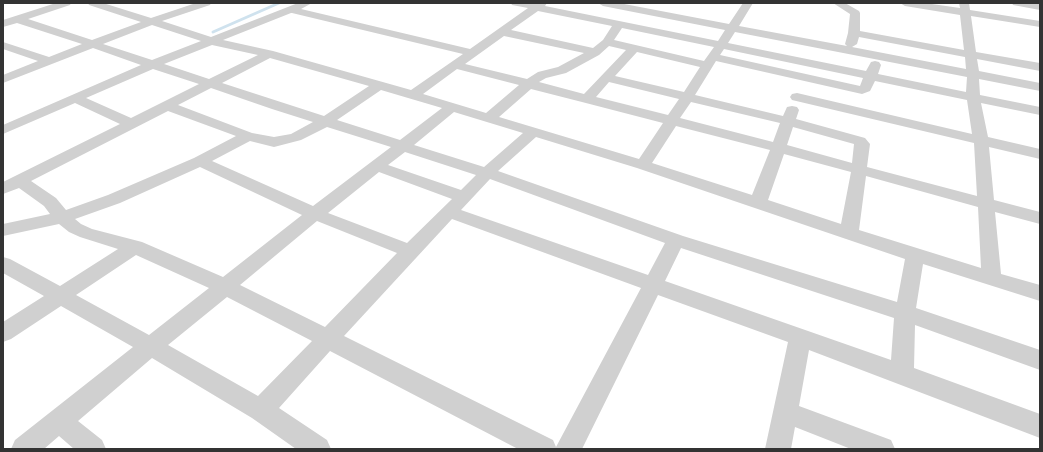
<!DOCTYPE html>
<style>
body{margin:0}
#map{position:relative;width:1043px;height:452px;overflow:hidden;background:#fff;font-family:Raleway,sans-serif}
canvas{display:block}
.frame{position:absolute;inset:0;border:4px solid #333;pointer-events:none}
</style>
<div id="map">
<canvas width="1043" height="452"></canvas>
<div class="frame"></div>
</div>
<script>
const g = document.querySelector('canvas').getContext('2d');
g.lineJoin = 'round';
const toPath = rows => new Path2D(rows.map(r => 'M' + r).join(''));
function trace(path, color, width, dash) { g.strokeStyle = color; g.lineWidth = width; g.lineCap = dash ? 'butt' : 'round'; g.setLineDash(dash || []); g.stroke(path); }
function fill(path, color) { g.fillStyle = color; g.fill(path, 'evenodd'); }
const stream = toPath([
 [213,32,279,3]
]);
const minor = toPath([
 [56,3,71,3,70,5,28,19,92,40,141,22,89,5,88,3,103,3,151,18,196,3,211,3,210,5,162,21,211,37,298,3,312,3,301,9,470,49,528,8,512,5,511,3,547,3,545,6,718,41,725,30,603,6,598,3,619,3,729,24,743,3,753,3,739,26,847,46,845,44,848,33,850,14,833,3,845,3,859,11,860,13,860,31,964,50,960,15,905,6,900,3,925,3,960,8,959,3,969,3,970,10,1040,21,1040,27,971,16,976,52,1040,63,1040,71,977,59,979,71,1040,83,1040,91,979,79,980,95,1040,107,1040,115,981,103,988,137,1040,149,1040,159,989,147,994,200,1040,212,1040,224,995,212,1001,274,1040,285,1040,301,923,264,916,308,1040,350,1040,370,915,325,914,368,1040,414,1040,438,809,350,799,406,891,440,895,449,851,449,795,427,791,449,765,449,788,342,658,295,582,449,518,449,330,351,279,408,327,440,331,449,296,449,252,418,152,358,78,421,102,440,106,449,74,449,59,436,44,449,11,449,15,440,133,347,61,306,11,339,3,342,3,322,44,296,3,273,3,257,10,259,60,286,118,249,80,237,69,232,59,224,3,236,3,224,50,214,44,206,19,188,3,194,3,182,120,124,75,103,3,134,3,125,141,65,93,48,3,83,3,75,38,61,3,49,3,42,49,57,82,44,17,23,3,27,3,20,56,3],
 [538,11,612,26,603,40,593,48,511,30,538,11],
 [291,13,292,13,463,54,411,90,273,51,223,40,291,13],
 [152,25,201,41,152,60,103,44,152,25],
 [622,28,714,47,704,61,614,40,622,28],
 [735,32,967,77,966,92,878,74,881,65,879,62,875,61,871,62,866,71,728,43,735,32],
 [504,36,584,53,558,67,538,72,527,79,465,64,504,36],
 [859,37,965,57,966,69,852,47,857,44,859,37],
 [212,45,258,55,209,79,164,64,212,45],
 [609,46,626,50,584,94,539,82,546,78,566,73,599,55,609,46],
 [724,49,863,78,860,86,720,55,724,49],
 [637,52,700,67,684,92,615,76,637,52],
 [270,58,369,86,324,116,222,83,270,58],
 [716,61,862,94,870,91,875,81,967,100,972,134,797,93,792,94,790,97,792,100,974,143,977,196,867,167,870,144,865,138,796,119,799,110,797,107,792,106,787,107,783,116,695,95,716,61],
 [153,69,199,84,131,118,86,98,153,69],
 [457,69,519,85,486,113,423,94,457,69],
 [609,82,679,99,668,115,596,97,609,82],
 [211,88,272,109,313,122,291,134,274,137,252,133,178,105,211,88],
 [531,89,582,102,663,123,639,159,499,117,531,89],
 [381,90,442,108,400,140,337,120,381,90],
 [691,102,780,123,773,142,680,118,691,102],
 [168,111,236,136,194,158,108,195,66,210,56,198,31,181,168,111],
 [454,112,523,133,484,167,414,145,454,112],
 [676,126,770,150,752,195,652,163,676,126],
 [327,127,391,147,313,206,212,161,250,141,274,147,301,140,327,127],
 [793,127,854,144,852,163,787,145,793,127],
 [536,137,637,168,905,259,897,302,683,236,498,171,536,137],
 [405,152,476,175,461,190,388,165,405,152],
 [784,154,851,172,841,224,768,200,784,154],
 [200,167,302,215,223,277,142,242,92,229,81,224,75,219,120,203,200,167],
 [379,172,452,199,407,243,328,213,379,172],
 [866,176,978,207,981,268,859,230,866,176],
 [490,179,665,243,648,275,461,210,490,179],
 [452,219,641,288,556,447,553,440,344,336,452,219],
 [317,221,397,253,325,327,240,285,317,221],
 [681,248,894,318,891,360,665,281,681,248],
 [136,255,209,288,149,335,76,295,136,255],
 [227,297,312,341,258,396,168,345,227,297],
 [1012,3,1040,4,1040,10,1013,5,1012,3]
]);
trace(stream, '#cfe2ee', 3);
fill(minor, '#d0d0d0');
</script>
